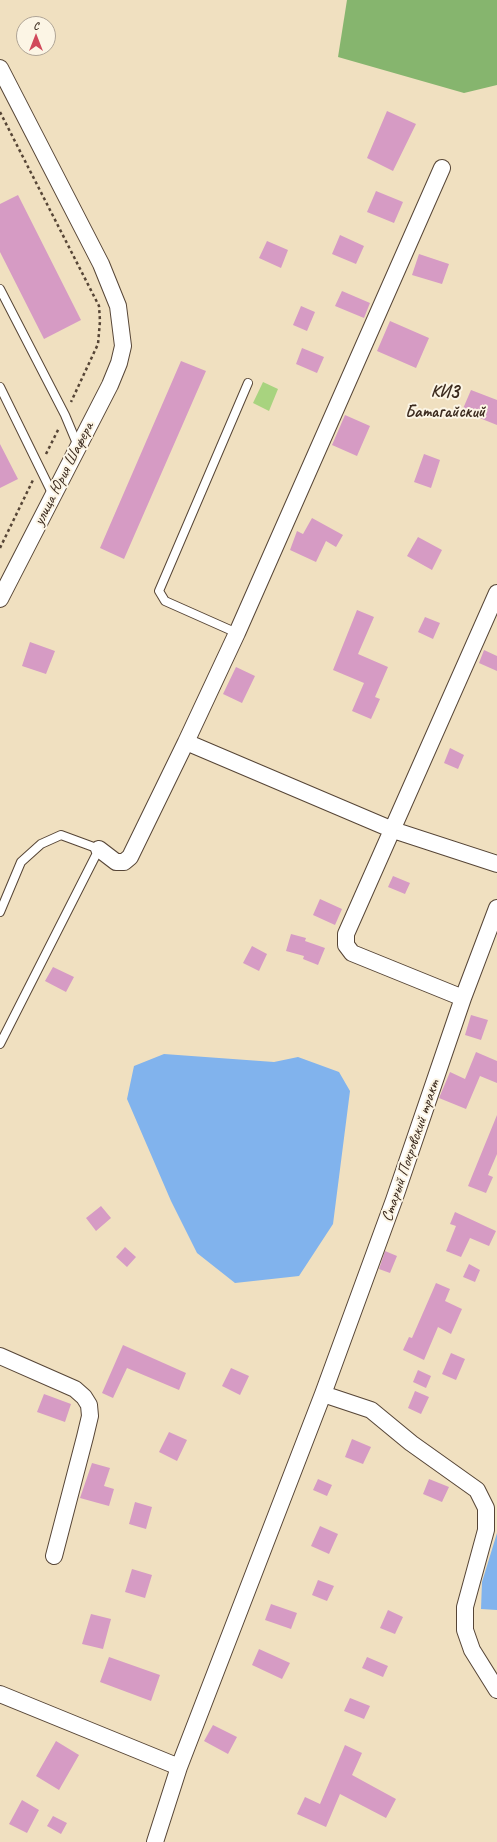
<!DOCTYPE html>
<meta charset="utf-8">
<style>
body{margin:0}
#map{position:relative;width:497px;height:1842px;overflow:hidden;background:#f0e0c0;font-family:Caveat,sans-serif}
canvas{display:block}
.north{position:absolute;left:16px;top:16px;width:40px;height:40px;box-sizing:border-box;background:#fcf5e5;border:1px solid #afa495;border-radius:50%;rotate:0deg;font-size:11px;font-weight:700;line-height:16px;text-align:center;color:#3b2a1e}
.north::after{content:'';display:block;margin:auto;width:14px;height:18px;background:#d1495b;clip-path:polygon(50% 0,100% 100%,50% 72%,0 100%)}
</style>
<div id="map">
<canvas width="497" height="1842"></canvas>
<div class="north">С</div>
</div>
<script>
const g = document.querySelector('canvas').getContext('2d');
g.lineJoin = 'round';
function fill(path, color) { g.fillStyle = color; g.fill(path, 'evenodd'); }
const toPath = rows => new Path2D(rows.map(r => 'M' + r).join(''));
function trace(path, color, width, dash) { g.strokeStyle = color; g.lineWidth = width; g.lineCap = dash ? 'butt' : 'round'; g.setLineDash(dash || []); g.stroke(path); }
function drawText(font, color, halo, rows, align = 'center') {
  g.font = font + ' Caveat,sans-serif'; g.lineWidth = 4; g.setLineDash([]); g.textBaseline = 'middle'; g.strokeStyle = halo; g.fillStyle = color; for (const [text, x, y, turn = 0] of rows) {
    g.save(); g.translate(x, y); g.rotate((+turn || 0) * Math.PI / 180); g.textAlign = isNaN(turn) ? turn : align; if (halo) g.strokeText(text, 0, 0); g.fillText(text, 0, 0); g.restore();
  }
}
const green = toPath([
 [263,382,278,389,269,411,253,403]
]);
const forest = toPath([
 [347,0,497,0,497,85,464,93,338,57]
]);
const water = toPath([
 [164,1054,274,1062,298,1057,339,1072,350,1091,333,1224,299,1276,235,1283,197,1253,171,1201,127,1099,134,1066],
 [497,1533,497,1610,481,1609,482,1582]
]);
const building = toPath([
 [387,111,416,124,393,171,367,158],
 [376,191,403,202,394,223,367,212],
 [18,195,81,320,44,339,0,252,0,204],
 [340,235,364,246,356,264,332,254],
 [267,241,288,250,281,268,259,258],
 [419,254,449,264,442,284,412,275],
 [342,291,370,303,364,318,335,306],
 [301,306,315,312,307,331,293,325],
 [390,321,429,338,416,368,377,351],
 [302,348,324,357,317,373,296,364],
 [181,361,206,371,124,559,100,548],
 [471,390,497,400,497,425,462,411],
 [345,415,370,426,357,456,332,445],
 [0,444,18,479,0,488],
 [424,454,440,460,431,488,414,482],
 [312,518,343,535,336,547,326,541,316,562,290,550,297,531,303,534],
 [418,537,442,550,432,570,407,556],
 [357,610,374,617,358,654,388,667,375,697,380,699,371,719,352,711,364,683,333,670],
 [425,617,440,623,433,639,418,632],
 [30,642,55,651,46,674,22,666],
 [484,650,497,656,497,671,479,663],
 [236,667,255,676,242,703,223,694],
 [450,748,464,755,458,769,444,763],
 [393,876,410,883,405,894,388,887],
 [320,899,342,909,335,925,313,915],
 [291,934,306,938,305,941,325,948,318,965,303,959,304,956,286,951],
 [252,946,267,954,259,971,243,963],
 [53,967,74,977,66,992,45,981],
 [471,1015,488,1020,481,1040,465,1035],
 [476,1052,497,1061,497,1083,480,1076,466,1109,439,1098,450,1072,465,1079],
 [497,1115,497,1154,488,1175,493,1177,486,1193,468,1186],
 [101,1206,111,1218,96,1231,86,1218],
 [455,1212,496,1231,489,1246,470,1238,461,1257,446,1251,456,1226,450,1224],
 [125,1247,136,1257,127,1267,116,1257],
 [385,1251,397,1256,390,1273,379,1269],
 [469,1264,480,1270,475,1282,463,1277],
 [436,1283,450,1289,445,1301,462,1309,451,1334,438,1327,424,1360,403,1350,409,1337,412,1338],
 [123,1345,186,1373,179,1390,127,1368,113,1398,102,1393],
 [451,1353,465,1359,456,1380,442,1374],
 [231,1368,249,1376,240,1395,222,1386],
 [418,1370,431,1376,426,1388,413,1382],
 [415,1391,429,1397,421,1414,408,1408],
 [44,1394,71,1404,65,1422,37,1412],
 [169,1432,187,1440,177,1461,159,1452],
 [352,1439,371,1447,363,1464,345,1457],
 [92,1463,110,1468,104,1486,114,1489,109,1506,80,1498],
 [318,1479,332,1485,327,1496,313,1490],
 [429,1479,449,1487,442,1502,423,1494],
 [135,1502,152,1507,146,1529,129,1524],
 [320,1526,338,1534,329,1554,311,1546],
 [132,1569,152,1575,145,1598,125,1592],
 [318,1580,334,1586,327,1601,312,1595],
 [271,1604,297,1613,291,1629,265,1620],
 [388,1610,403,1617,395,1634,380,1628],
 [91,1614,111,1619,103,1649,82,1644],
 [259,1649,290,1663,282,1679,252,1665],
 [109,1657,160,1675,151,1701,100,1682],
 [367,1657,388,1666,383,1677,362,1668],
 [350,1698,370,1706,364,1719,344,1711],
 [213,1725,237,1737,228,1754,204,1741],
 [56,1741,79,1755,59,1790,36,1776],
 [345,1745,362,1753,352,1775,396,1799,386,1818,340,1794,326,1827,297,1814,305,1797,320,1804],
 [22,1800,39,1810,27,1833,9,1824],
 [53,1816,67,1823,61,1834,47,1826]
]);
const path = toPath([
 [0,112,99,306,100,321,98,344,71,402],
 [46,454,59,428],
 [0,548,33,480]
]);
const service = toPath([
 [0,289,65,415,78,446],
 [0,387,53,495],
 [237,633,165,601,159,591,248,383],
 [0,912,21,862,41,844,61,835,99,849,0,1044]
]);
const minor = toPath([
 [0,68,101,264,118,306,123,346,119,363,110,385,0,599],
 [442,168,237,633,186,742,393,830,497,864],
 [99,849,116,862,124,862,130,857,186,742],
 [463,998,352,953,346,945,346,934,497,593],
 [0,1356,75,1389,84,1397,89,1405,90,1416,85,1437,54,1556],
 [323,1394,371,1410,411,1443,477,1490,486,1508,486,1530,465,1607,465,1630,472,1650,497,1690],
 [0,1694,179,1767],
 [155,1842,179,1767,323,1394,394,1200,463,998,497,908]
]);
const streetNames = [
 ["улица Юрия Шафера",64,474,-63],
 ["Старый Покровский тракт",411,1151,-71]
];
const neighbourhoodNames = [
 ["КИЗ",445,393],
 ["Батагайский",445,413]
];
fill(green, '#a8d37f');
fill(forest, '#86b56e');
fill(water, '#81b3ed');
fill(building, '#d69bc4');
trace(service, '#564536', 10);
trace(minor, '#564536', 18);
trace(path, '#564536', 2.5, [3, 3]);
trace(service, '#fff', 8);
trace(minor, '#fff', 16);
drawText('16px', '#3b2a1e', '#fcf5e5', streetNames);
drawText('bold 17px', '#3b2a1e', '#fcf5e5', neighbourhoodNames);
</script>
